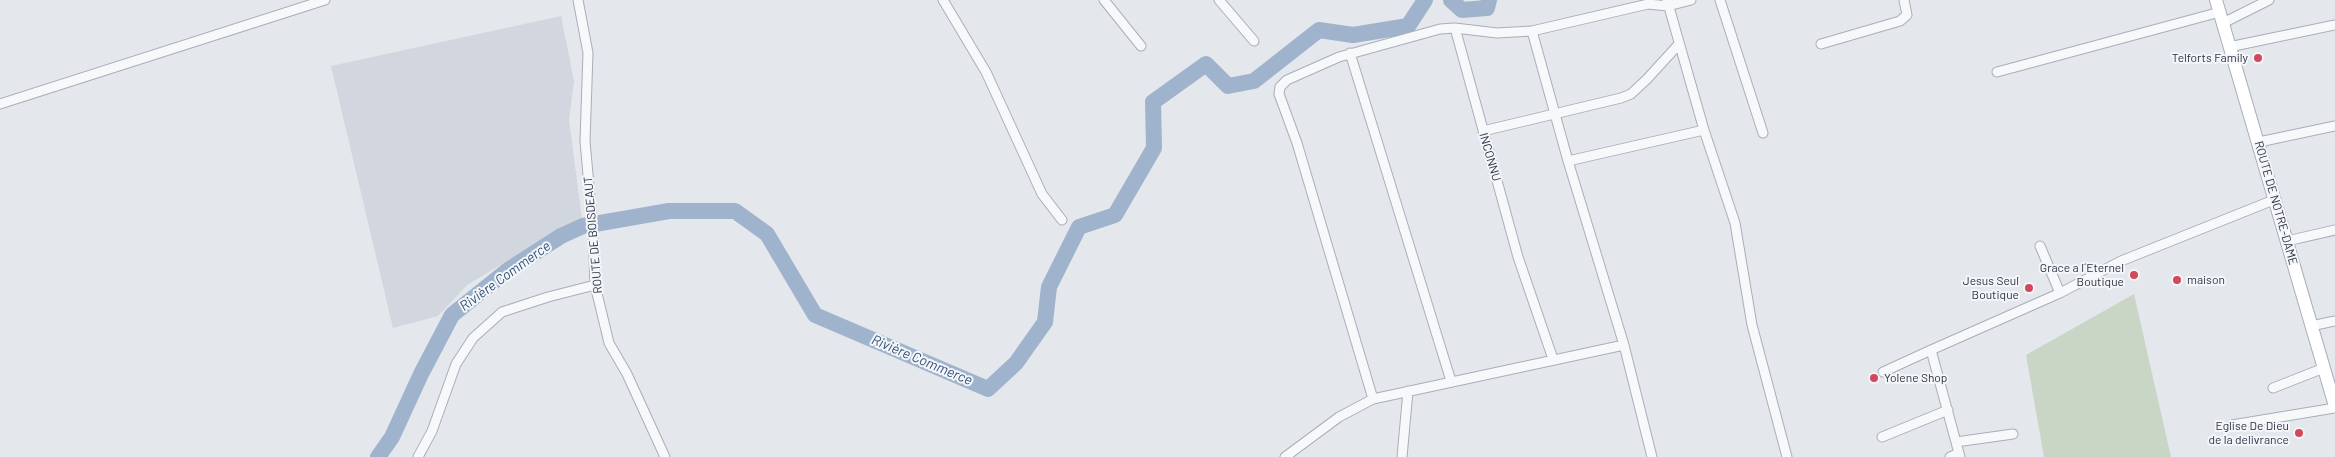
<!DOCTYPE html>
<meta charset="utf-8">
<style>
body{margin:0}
canvas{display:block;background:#e4e7ec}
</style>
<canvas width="2335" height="457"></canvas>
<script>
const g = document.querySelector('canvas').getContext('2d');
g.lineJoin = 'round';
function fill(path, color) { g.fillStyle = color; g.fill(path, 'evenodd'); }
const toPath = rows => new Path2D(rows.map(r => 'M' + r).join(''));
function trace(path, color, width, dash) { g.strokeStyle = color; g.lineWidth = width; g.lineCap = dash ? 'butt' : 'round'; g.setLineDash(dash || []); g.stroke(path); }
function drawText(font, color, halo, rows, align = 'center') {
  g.font = font + ' Barlow,sans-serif'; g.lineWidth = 4; g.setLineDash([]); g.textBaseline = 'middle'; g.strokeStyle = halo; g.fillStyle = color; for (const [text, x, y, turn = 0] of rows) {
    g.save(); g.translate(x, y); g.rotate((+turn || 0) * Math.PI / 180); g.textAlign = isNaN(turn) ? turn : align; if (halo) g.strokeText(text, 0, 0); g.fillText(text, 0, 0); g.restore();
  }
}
const built = toPath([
 [561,16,574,81,569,120,582,219,517,255,467,285,438,316,393,328,331,66]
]);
const green = toPath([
 [2134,294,2171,457,2044,457,2026,355]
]);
const river = toPath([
 [1451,0,1462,10,1487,8,1489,0],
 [378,457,392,437,421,374,452,315,508,270,561,236,583,226,669,211,735,211,767,234,815,315,988,389,1016,363,1045,322,1049,287,1079,227,1115,215,1154,148,1153,102,1206,64,1228,86,1254,81,1319,30,1353,35,1408,26,1425,0]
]);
const street = toPath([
 [578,0,588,53,585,141,593,231,595,285,609,343,627,374,665,457],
 [943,0,986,72,1042,194,1062,220],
 [1104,0,1141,46],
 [1219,0,1254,41],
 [1667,0,1704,130,1735,223,1752,325,1787,457],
 [1720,0,1763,133],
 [2223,23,2269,0],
 [1532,31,1568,161],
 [1821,44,1900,21,1907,15,1904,0],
 [2229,47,2335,25],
 [1350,53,1451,381],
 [1997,72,2220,12],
 [0,104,325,0],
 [1483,131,1621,98,1631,94,1647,79,1679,44],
 [2259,142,2335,126],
 [2287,241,2335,230],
 [2040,246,2060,293],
 [2311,326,2335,321],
 [1624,345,1652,457],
 [1553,359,1518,257,1455,28,1497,33,1532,31,1648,4,1668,6,1691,0],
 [1883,372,1931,350],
 [2273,388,2324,368],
 [1373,399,1297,143,1279,94,1280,87,1287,80,1339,57,1440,29,1455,28],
 [2232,425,2335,408],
 [1882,437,1948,410],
 [1956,442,2013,434],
 [418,457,432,431,456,364,473,338,502,312,548,297,595,285],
 [1285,457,1339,417,1373,399,1624,345,1568,161,1704,130],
 [1402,457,1408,391],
 [1950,457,1959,453],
 [1960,457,1931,350,2060,293,2121,261,2276,199]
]);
const secondary = toPath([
 [2216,0,2335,406]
]);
const markers = [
 [2258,58,5,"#d1495b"],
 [2134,275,5,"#d1495b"],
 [2177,280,5,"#d1495b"],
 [2029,288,5,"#d1495b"],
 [1874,378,5,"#d1495b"],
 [2299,433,5,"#d1495b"]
];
const poiNames = [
 ["Telforts Family",2248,58],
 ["Grace a l´Eternel",2124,268],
 ["Boutique",2124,282],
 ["maison",2187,280,"left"],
 ["Jesus Seul",2019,281],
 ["Boutique",2019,295],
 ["Yolene Shop",1884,378,"left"],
 ["Eglise De Dieu",2289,426],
 ["de la delivrance",2289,440]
];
const streetNames = [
 ["INCONNU",1490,157,74],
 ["ROUTE DE NOTRE-DAME",2276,203,74],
 ["ROUTE DE BOISDEAUT",593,235,-95]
];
const waterNames = [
 ["Rivière Commerce",505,276,-36],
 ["Rivière Commerce",922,360,23]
];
fill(built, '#d2d6de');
fill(green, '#c9d6c5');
trace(river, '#9fb4cc', 16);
trace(street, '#a9aeb7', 11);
trace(secondary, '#a9aeb7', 14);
trace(street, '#f7f8fa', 9);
trace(secondary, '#fff', 12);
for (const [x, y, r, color] of markers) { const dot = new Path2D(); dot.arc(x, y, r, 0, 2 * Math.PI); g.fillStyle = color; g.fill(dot); trace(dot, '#f4f6f9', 2); }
drawText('12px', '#2b3445', '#f4f6f9', poiNames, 'right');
drawText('12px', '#2b3445', '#f4f6f9', streetNames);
drawText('italic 14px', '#34527a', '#f4f6f9', waterNames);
</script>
